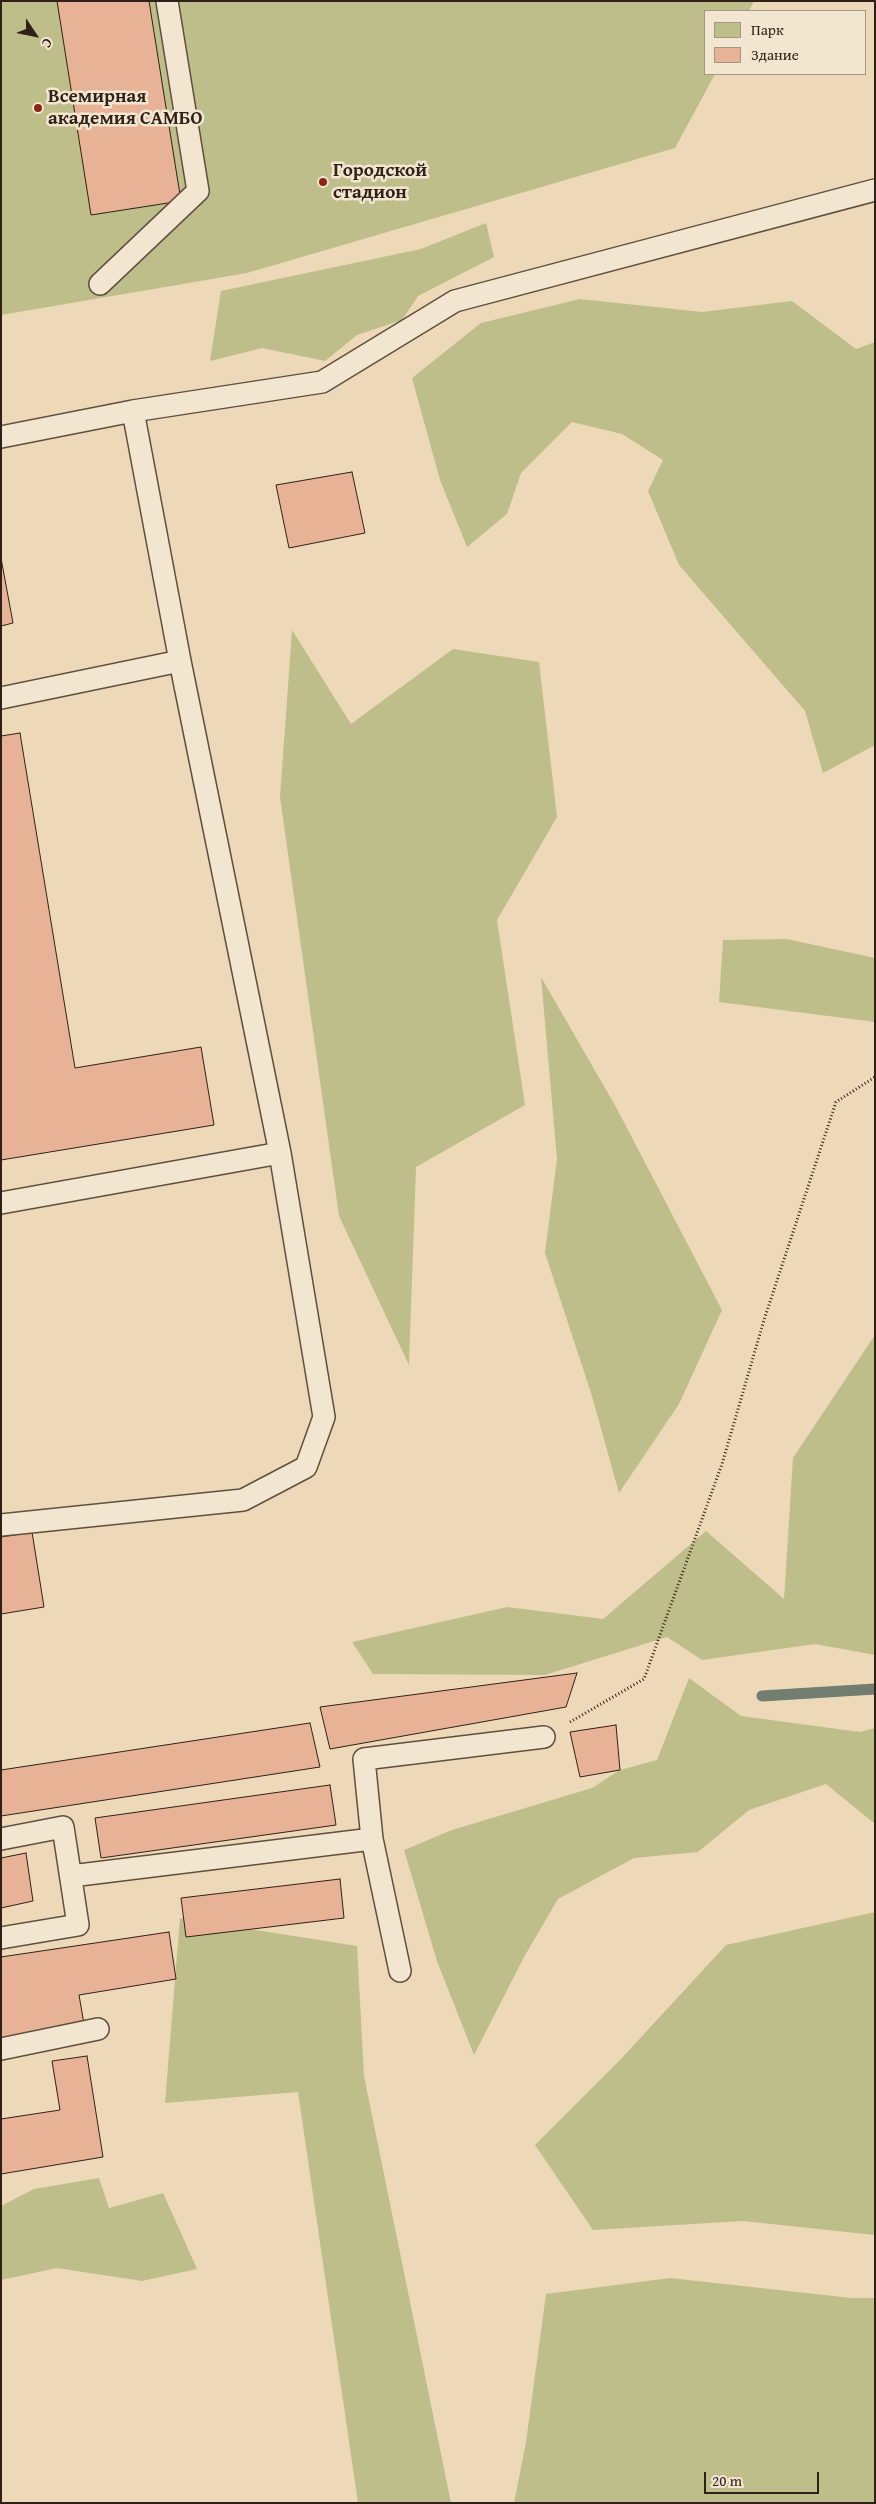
<!DOCTYPE html>
<meta charset="utf-8">
<style>
body{margin:0}
#map{position:relative;width:876px;height:2504px;overflow:hidden;background:#edd9b7;font-family:"Gentium Book Plus",serif}
canvas{display:block}
.frame{position:absolute;inset:0;border:2px solid #302118;pointer-events:none}
.legend{position:absolute;left:704px;top:10px;width:162px;height:65px;box-sizing:border-box;background:#f3e6d0;border:1px solid #a59786;margin:0;padding:6px 9px;list-style:none;font-size:15px;color:#302118}
.legend li{display:flex;align-items:center;gap:10px;height:25px}
.legend b{width:25px;border:1px solid #a59786}
.north{position:absolute;left:10px;top:10px;width:50px;height:50px;-webkit-text-stroke:4px #f3e6d0;paint-order:stroke;rotate:124deg;font-size:14px;font-weight:700;line-height:20px;text-align:center;color:#302118}
.north::after{content:'';display:block;margin:auto;width:18px;height:22px;background:#302118;clip-path:polygon(50% 0,100% 100%,50% 72%,0 100%)}
.scale{position:absolute;left:704px;top:2472px;width:115px;height:22px;box-sizing:border-box;border:2px solid #302118;border-top:0;padding-left:6px;font-size:15px;line-height:18px;white-space:nowrap;color:#302118;-webkit-text-stroke:4px #f3e6d0;paint-order:stroke}
</style>
<div id="map">
<canvas width="876" height="2504"></canvas>
<div class="frame"></div>
<ul class="legend">
<li><b style="height:14px;background:#bebe8a"></b>Парк</li>
<li><b style="height:14px;background:#e8b297"></b>Здание</li>
</ul>
<div class="north">С</div>
<div class="scale">20 m</div>
</div>
<script>
const g = document.querySelector('canvas').getContext('2d');
g.lineJoin = 'round';
function fill(path, color) { g.fillStyle = color; g.fill(path, 'evenodd'); }
const toPath = rows => new Path2D(rows.map(r => 'M' + r).join(''));
function trace(path, color, width, dash) { g.strokeStyle = color; g.lineWidth = width; g.lineCap = dash ? 'butt' : 'round'; g.setLineDash(dash || []); g.stroke(path); }
function drawText(font, color, halo, rows, align = 'center') {
  g.font = font + ' "Gentium Book Plus",serif'; g.lineWidth = 5; g.setLineDash([]); g.textBaseline = 'middle'; g.strokeStyle = halo; g.fillStyle = color; for (const [text, x, y, turn = 0] of rows) {
    g.save(); g.translate(x, y); g.rotate((+turn || 0) * Math.PI / 180); g.textAlign = isNaN(turn) ? turn : align; if (halo) g.strokeText(text, 0, 0); g.fillText(text, 0, 0); g.restore();
  }
}
const green = toPath([
 [1,1,754,1,749,11,705,11,705,74,715,74,675,148,247,273,1,315],
 [486,223,494,257,418,296,402,320,357,335,325,361,262,348,210,361,221,291,421,249],
 [580,299,702,312,792,301,856,349,875,342,875,745,823,773,805,711,679,565,648,491,663,460,622,434,572,422,521,473,507,514,467,547,440,480,412,378,481,323],
 [292,630,351,724,453,649,539,662,557,817,497,920,525,1105,416,1167,409,1365,339,1216,280,797],
 [787,939,875,958,875,1022,719,1002,723,940],
 [541,977,616,1107,722,1310,679,1404,619,1493,592,1396,545,1253,557,1159],
 [875,1335,875,1655,815,1644,702,1660,667,1637,545,1675,373,1674,352,1642,507,1607,603,1619,706,1531,784,1599,793,1458],
 [689,1678,741,1716,860,1732,875,1728,875,1824,826,1784,749,1810,698,1852,634,1858,558,1899,524,1957,474,2055,437,1961,404,1850,452,1830,592,1788,620,1770,657,1760],
 [875,1912,875,2235,743,2221,593,2230,535,2145,621,2059,726,1945],
 [180,1918,357,1946,364,2076,451,2503,358,2503,298,2092,165,2103],
 [99,2178,109,2208,163,2193,197,2269,142,2281,57,2268,1,2280,1,2206,34,2189],
 [670,2278,851,2298,875,2298,875,2503,514,2503,526,2442,546,2294]
]);
const stream = toPath([
 [762,1696,875,1689]
]);
const building = toPath([
 [57,1,149,1,181,201,91,215,57,1],
 [352,472,365,533,289,548,276,485,352,472],
 [1,558,13,623,1,626,1,558],
 [20,733,75,1068,201,1047,214,1125,1,1160,1,736,20,733],
 [32,1532,44,1607,1,1614,1,1537,32,1532],
 [577,1673,566,1707,330,1749,320,1707,577,1673],
 [310,1723,320,1767,1,1816,1,1770,310,1723],
 [616,1725,620,1770,580,1777,570,1732,616,1725],
 [330,1785,336,1825,101,1858,95,1818,330,1785],
 [26,1853,33,1901,1,1908,1,1858,26,1853],
 [340,1879,344,1918,186,1937,181,1898,340,1879],
 [169,1932,176,1979,79,1995,84,2024,1,2038,1,1957,169,1932],
 [87,2056,103,2157,1,2174,1,2119,60,2110,52,2061,87,2056]
]);
const path = toPath([
 [570,1722,644,1679,722,1464,764,1320,836,1102,875,1077]
]);
const lane = toPath([
 [100,284,198,191,167,1],
 [133,411,322,382,455,301,875,190],
 [1,437,133,411,180,661],
 [1,698,180,661,280,1153,324,1417,306,1467,243,1500,1,1525],
 [1,1203,280,1153],
 [1,1839,63,1827,78,1925,1,1938],
 [372,1839,400,1971],
 [71,1876,372,1839,364,1759,544,1737],
 [1,2049,98,2029]
]);
const markers = [
 [38,108,5,"#8f2418"],
 [323,182,5,"#8f2418"]
];
const poiNames = [
 ["Всемирная",48,97],
 ["академия САМБО",48,119],
 ["Городской",333,171],
 ["стадион",333,193]
];
fill(green, '#bebe8a');
trace(stream, '#707d6f', 11);
fill(building, '#e8b297');
trace(building, '#302118', 1);
trace(lane, '#5f4f40', 24);
trace(path, '#302118', 3, [1, 2.5]);
trace(lane, '#f3e6d0', 21);
for (const [x, y, r, color] of markers) { const dot = new Path2D(); dot.arc(x, y, r, 0, 2 * Math.PI); g.fillStyle = color; g.fill(dot); trace(dot, '#f3e6d0', 2); }
drawText('bold 19px', '#302118', '#f3e6d0', poiNames, 'left');
</script>
